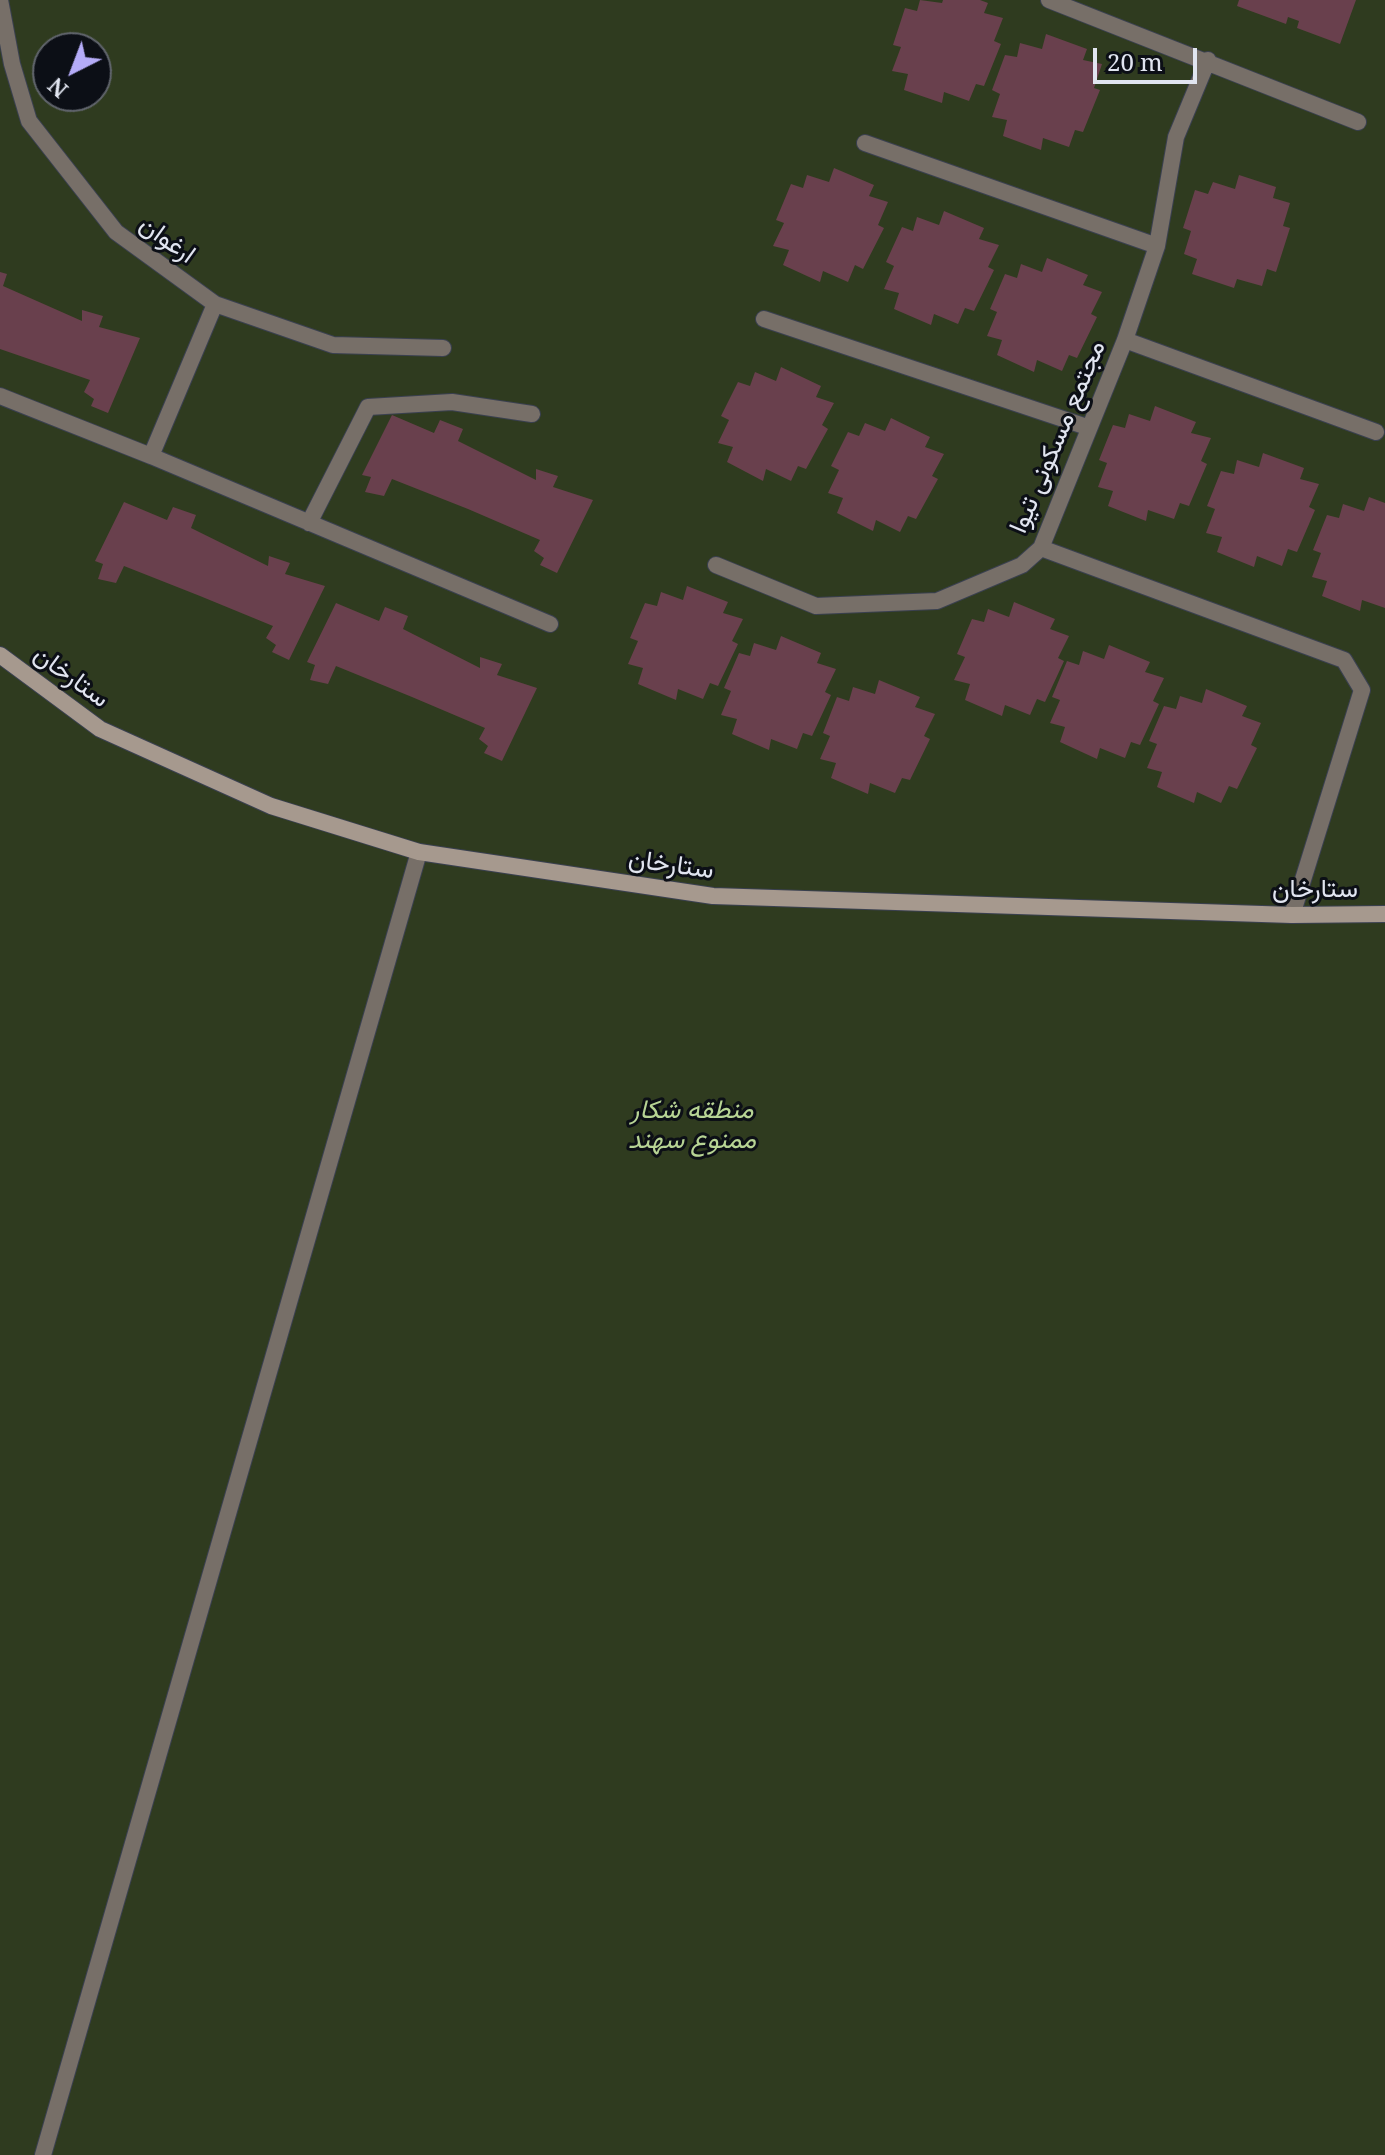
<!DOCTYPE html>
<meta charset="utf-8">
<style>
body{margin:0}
#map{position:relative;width:1385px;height:2155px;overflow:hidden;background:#1f2536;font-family:"Noto Serif",serif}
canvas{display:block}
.north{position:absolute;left:32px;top:32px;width:80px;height:80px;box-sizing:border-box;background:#0c0f16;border:2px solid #61656d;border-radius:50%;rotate:222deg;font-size:22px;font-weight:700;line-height:32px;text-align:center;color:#e1e5f0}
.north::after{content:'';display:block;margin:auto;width:28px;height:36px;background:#b5acf8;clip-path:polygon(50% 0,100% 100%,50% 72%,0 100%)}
.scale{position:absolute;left:1093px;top:48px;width:104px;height:36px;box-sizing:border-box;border:4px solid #e1e5f0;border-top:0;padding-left:10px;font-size:24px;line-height:28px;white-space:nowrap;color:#e1e5f0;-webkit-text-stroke:6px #0c0f16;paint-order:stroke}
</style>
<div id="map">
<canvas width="1385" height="2155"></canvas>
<div class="north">N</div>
<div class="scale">20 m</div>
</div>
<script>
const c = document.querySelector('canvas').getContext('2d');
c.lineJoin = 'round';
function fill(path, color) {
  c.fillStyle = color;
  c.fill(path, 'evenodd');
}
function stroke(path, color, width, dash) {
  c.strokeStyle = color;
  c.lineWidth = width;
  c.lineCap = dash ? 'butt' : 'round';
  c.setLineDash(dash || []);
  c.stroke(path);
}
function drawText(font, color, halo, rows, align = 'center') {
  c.font = font + ' "Noto Serif",Vazirmatn,serif';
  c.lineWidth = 6;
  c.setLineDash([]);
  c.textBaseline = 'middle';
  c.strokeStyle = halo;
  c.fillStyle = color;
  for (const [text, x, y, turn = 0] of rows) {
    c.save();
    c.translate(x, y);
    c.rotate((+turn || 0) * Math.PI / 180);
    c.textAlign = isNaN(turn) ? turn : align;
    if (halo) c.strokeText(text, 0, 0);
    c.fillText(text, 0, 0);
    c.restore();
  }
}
const green = new Path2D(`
 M0 0H1385V2155H0ZM48 48H96V96H48Z`);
const building = new Path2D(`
 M920 0 942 3 943 0H980L988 3 984 13 1003 18 994 41 1001 44 984 86 976 84 969 101 944 92 942 103 904 90 908 74 892 71 901 47 893 45 905 8 917 11Z
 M1239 0H1356L1340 44 1297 28 1299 21 1288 17 1286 24 1237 6Z
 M1046 34 1087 49 1083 60 1102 64 1094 88 1100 90 1083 132 1075 130 1069 147 1043 138 1041 150 1003 136 1007 120 992 117 1000 94 992 90 1005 55 1017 57 1020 43 1042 49Z
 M834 168 874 185 869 196 888 202 878 225 884 228 863 269 855 265 848 282 823 271 820 282 783 265 789 250 773 246 784 223 776 220 791 184 803 188 807 175 829 182Z
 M1239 175 1276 187 1273 198 1290 203 1283 226 1290 228 1276 272 1267 269 1262 286 1237 279 1234 288 1192 274 1197 259 1184 254 1191 231 1183 228 1195 190 1208 194 1213 182 1235 189Z
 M944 211 984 228 979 239 999 245 988 267 994 270 974 311 965 308 958 324 934 314 931 325 894 309 899 293 884 289 894 266 886 262 902 227 913 231 917 217 939 225Z
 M1047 258 1088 275 1083 285 1102 292 1091 314 1097 317 1077 358 1069 355 1062 371 1037 360 1034 372 997 355 1002 340 987 336 997 312 990 309 1005 274 1017 278 1021 264 1042 272Z
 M0 272 7 274 3 286 82 321V310L103 316 99 327 140 338 108 413 91 406 94 399 84 392 90 380 0 349Z
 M781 367 821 386 816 397 834 403 822 425 828 429 806 469 798 466 791 481 766 469 763 481 727 462 733 447 718 443 729 420 721 416 738 382 750 386 755 372 776 381Z
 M1155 406 1196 422 1191 433 1211 438 1201 461 1207 464 1189 506 1180 503 1174 519 1148 510 1146 521 1108 506 1113 491 1098 487 1107 463 1099 460 1113 425 1125 428 1129 414 1150 421Z
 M392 415 434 433 440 420 463 429 458 441 536 480V469L558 476 553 487 593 500 557 573 540 565 544 558 534 551 540 540 468 509 392 479 384 496 365 492 371 477 362 475Z
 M891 418 930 437 925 447 944 454 932 476 938 479 916 519 908 516 900 532 876 520 873 531 837 513 843 498 828 493 839 470 831 466 848 432 859 436 865 423 885 431Z
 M1263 453 1304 468 1300 479 1319 484 1309 507 1315 510 1297 552 1288 549 1282 566 1257 556 1254 567 1217 552 1222 537 1206 533 1215 509 1207 506 1221 471 1234 474 1237 460 1259 467Z
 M1369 497 1385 503V608L1362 600 1360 611 1322 596 1327 581 1312 577 1321 553 1313 550 1327 515 1339 518 1343 504 1364 511Z
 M124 502 167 520 173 507 196 515 191 528 268 566 269 556 290 563 285 574 325 586 289 660 272 652 276 645 266 638 273 626 200 596 124 566 116 583 98 579 103 564 95 561Z
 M687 586 728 602 723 613 743 619 732 641 738 644 718 686 710 683 703 699 678 689 676 700 638 684 643 668 628 664 638 641 630 638 645 603 657 606 661 592 683 600Z
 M1014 602 1055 619 1050 629 1069 636 1058 658 1064 661 1045 702 1037 699 1030 715 1005 705 1002 716 965 700 970 684 954 680 965 657 957 654 972 619 984 622 988 609 1009 617Z
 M336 603 379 621 385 607 408 616 403 629 480 668V657L502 664 497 675 537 688 502 761 484 753 488 746 479 739 485 728 412 697 336 666 328 684 310 680 315 665 307 662Z
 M781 636 821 653 817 663 836 669 825 692 831 695 812 736 803 733 797 749 771 739 769 750 732 734 737 719 721 715 731 691 724 688 739 653 750 656 754 643 776 650Z
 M1109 645 1150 662 1145 672 1164 678 1153 701 1159 704 1140 745 1131 742 1125 758 1100 748 1097 759 1060 742 1065 727 1050 723 1060 700 1052 697 1067 661 1079 665 1083 651 1104 659Z
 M879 680 920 697 915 707 935 714 924 736 930 739 910 780 902 778 895 793 870 783 868 794 831 778 836 763 820 759 830 736 823 733 837 697 849 701 853 687 875 694Z
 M1206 689 1247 706 1242 716 1261 723 1251 745 1257 748 1237 789 1229 786 1221 803 1197 792 1194 803 1157 787 1162 772 1147 768 1157 744 1149 741 1164 706 1176 709 1180 696 1202 703Z`);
const street = new Path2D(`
 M0 0 12 64 29 121 116 232 215 304 333 345 443 348
 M1049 0 1358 122
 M865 143 1157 246
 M764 319 1087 427
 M1125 340 1376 432
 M0 396 151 456 215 304
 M151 456 550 624
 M309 523 368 407 452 402 532 414
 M1041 548 1344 660 1362 690 1292 915
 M716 565 816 606 937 601 1022 565 1041 548 1125 340 1157 246 1176 137 1208 60
 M43 2155 419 852`);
const secondary = new Path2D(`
 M0 655 100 729 271 806 419 852 713 896 1292 915 1385 914`);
const streetNames = [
 ["ارغوان",167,240,36],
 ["مجتمع مسکونی تیوا",1058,437,-67],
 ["ستارخان",71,677,36],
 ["ستارخان",671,865,8],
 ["ستارخان",1315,890]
];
const parkNames = [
 ["منطقه شکار",692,1111],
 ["ممنوع سهند",692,1141]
];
fill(green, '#2f3b1f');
fill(building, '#69404d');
stroke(street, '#3a4050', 18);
stroke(secondary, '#3a4050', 18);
stroke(street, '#776f68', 16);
stroke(secondary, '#a6998e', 16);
drawText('26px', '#e1e5f0', '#0c0f16', streetNames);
drawText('italic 26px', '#b7d494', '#0c0f16', parkNames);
</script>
